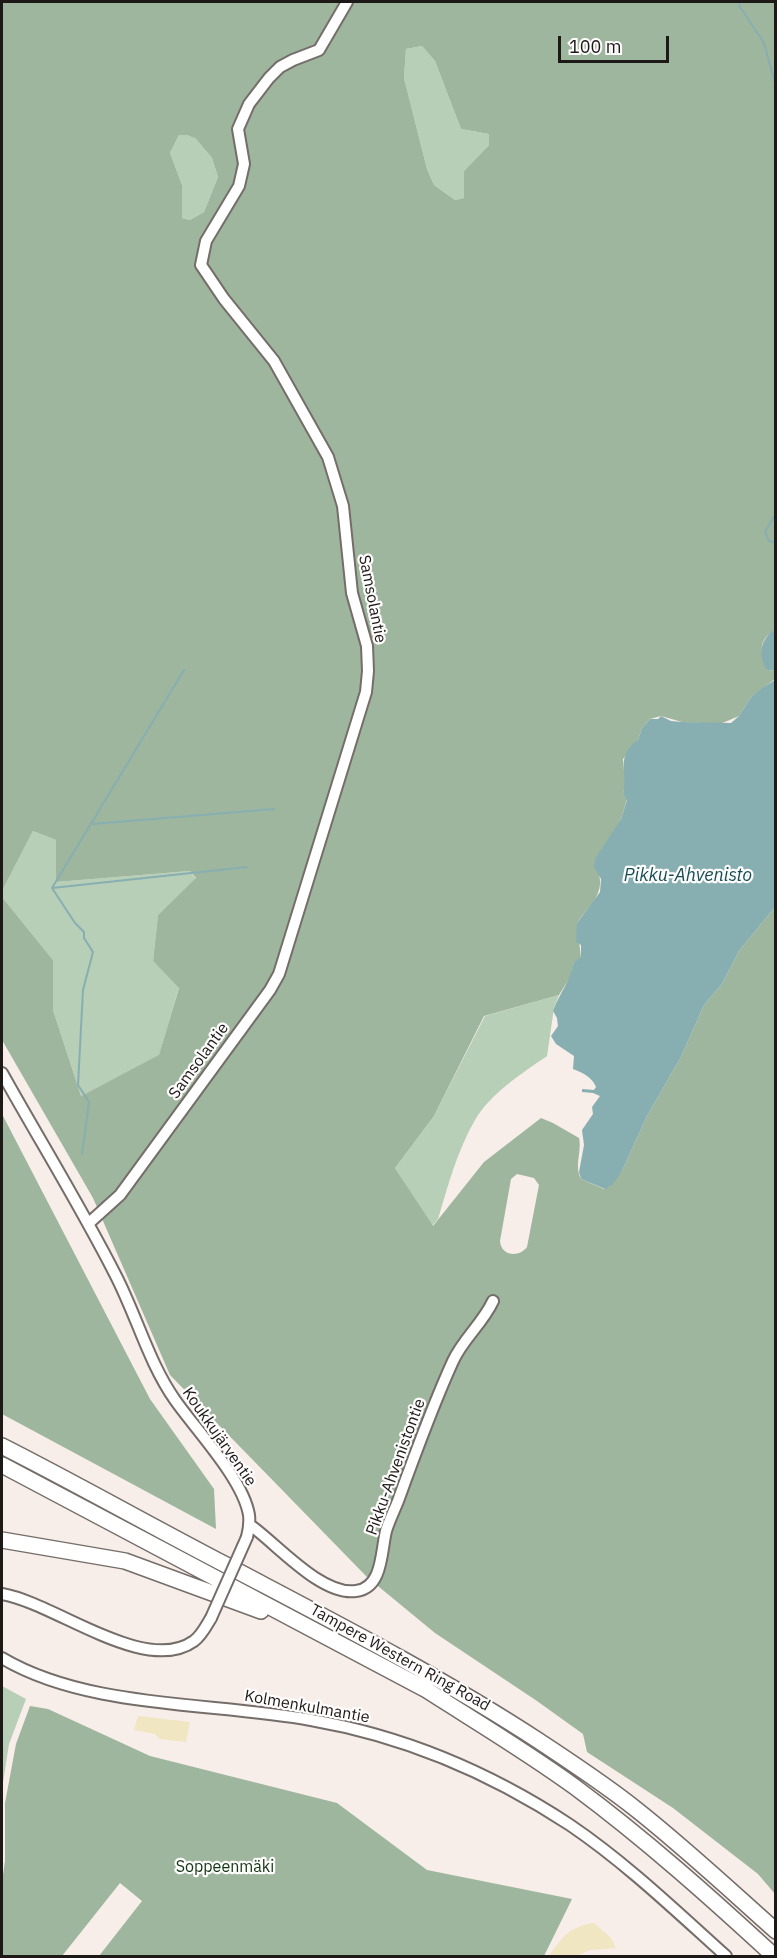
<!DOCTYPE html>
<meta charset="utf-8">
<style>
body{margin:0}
#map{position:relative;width:777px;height:1958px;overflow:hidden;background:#f7ede9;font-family:"IBM Plex Sans",sans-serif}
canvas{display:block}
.frame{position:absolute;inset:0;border:3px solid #1c1917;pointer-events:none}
.scale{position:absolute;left:558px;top:36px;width:111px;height:27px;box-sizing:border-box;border:3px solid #1c1917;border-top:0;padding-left:8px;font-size:18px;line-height:21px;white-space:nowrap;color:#1c1917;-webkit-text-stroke:4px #fefcfc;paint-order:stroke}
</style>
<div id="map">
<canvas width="777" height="1958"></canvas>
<div class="frame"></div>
<div class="scale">100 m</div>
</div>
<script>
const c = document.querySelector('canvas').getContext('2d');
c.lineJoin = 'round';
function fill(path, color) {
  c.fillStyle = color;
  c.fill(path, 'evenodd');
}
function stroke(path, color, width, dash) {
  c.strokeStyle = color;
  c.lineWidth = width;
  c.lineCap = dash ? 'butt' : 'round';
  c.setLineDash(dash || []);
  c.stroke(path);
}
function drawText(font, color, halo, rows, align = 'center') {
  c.font = font + ' "IBM Plex Sans",sans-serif';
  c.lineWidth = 4.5;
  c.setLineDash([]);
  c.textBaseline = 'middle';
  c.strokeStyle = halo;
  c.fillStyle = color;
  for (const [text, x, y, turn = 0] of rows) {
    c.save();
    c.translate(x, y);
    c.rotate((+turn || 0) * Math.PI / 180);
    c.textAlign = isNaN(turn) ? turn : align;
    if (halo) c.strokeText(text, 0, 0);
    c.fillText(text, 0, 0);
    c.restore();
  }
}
const green = new Path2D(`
 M422 46 435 61 461 129 489 134V145L464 171V198L455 200 434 185 427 169 404 78 406 49Z
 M179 135H187L194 137 212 158 218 177 204 212 190 220 182 218V185L170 153Z
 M33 831 56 840V882L190 871 196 879 158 915 153 961 179 987 159 1056 81 1096 53 1010V960L2 897V891Z
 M559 995 554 1008 547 1056C521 1074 491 1093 475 1120 457 1151 448 1186 438 1219L432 1226 395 1168 434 1116 485 1016Z
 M2 1686 26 1699 9 1744 2 1789Z`);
const forest = new Path2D(`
 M2 2H775L776 629C756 641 761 653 768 671L775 670V679L751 697 739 716 720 724 682 722 661 716 650 719 642 728 638 740 623 759 625 784 623 794 627 799 621 819 610 839 598 871C606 894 589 905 577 923L581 958 574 962 572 974 559 995 484 1016 434 1116 395 1168 433 1226 484 1162 541 1118 553 1123 579 1138C582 1152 574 1165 581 1179L604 1189 622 1171 647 1116 681 1057 704 1005 722 984 739 951 775 907V1894L758 1874 673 1808 587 1752 583 1734 537 1701 435 1633 367 1577 170 1375 93 1198 2 1040V897L53 960V1010L81 1096 159 1055 179 988 153 961 158 915 196 878 190 871 56 882V840L33 831 2 891ZM422 46 435 61 461 129 489 134V145L464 171V198L455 200 434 185 427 169 404 78 406 49ZM179 135H187L195 138 212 158 218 177 204 212 190 220 182 218V185L170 153ZM517 1174 534 1178 539 1185 527 1247C519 1258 501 1256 500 1241L511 1179Z
 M2 1114 150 1399 214 1489 216 1529 2 1414Z
 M30 1706 48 1709 150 1756 337 1803 427 1870 572 1899 544 1956H99L142 1901 120 1883 62 1956H2V1882L5 1861V1803L16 1744Z`);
const sand = new Path2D(`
 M138 1716 190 1722 186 1742 160 1739 155 1734 134 1730Z
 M594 1923 611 1938 616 1948 590 1950 576 1956H549C563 1936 569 1927 594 1923Z`);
const water = new Path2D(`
 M775 629V670L768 671C757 656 760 639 775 629Z
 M775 680V907L739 951 722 984 704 1005 681 1057 647 1116 622 1171 613 1184 605 1189 581 1179 579 1172 584 1145 582 1130 593 1114 592 1107 600 1096 593 1093 582 1092V1089L594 1090 596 1087C592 1077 583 1073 573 1069L574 1056 556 1044 551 1036 558 1026 557 1018 553 1011C559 994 571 980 574 962L581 957V945L576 942 577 923 600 892 601 879 594 867 595 859 621 819 627 800 623 794C628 772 615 755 638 740L642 728 650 719H658L661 716 671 721 682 722 731 723 739 716 751 697 762 688Z`);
const stream = new Path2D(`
 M739 2 740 7 764 43 776 87
 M776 513 765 532 769 541 776 543
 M93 824 274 809
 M52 888 75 923 84 932V938L93 952 83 990 78 1085 89 1102 82 1154
 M52 888 184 670
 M52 888 247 867`);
const minor = new Path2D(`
 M2 1073C40 1141 81 1207 116 1276 137 1317 149 1363 175 1400 196 1430 243 1479 249 1515 250 1523 249 1529 247 1537
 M89 1223 120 1195 270 990 279 974 366 692 368 671 367 646 352 593 343 506 328 457 274 361 224 299 201 265 206 241 239 186 244 164 238 129 249 104 269 78 280 67 293 60 319 50 347 2
 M250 1525C276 1543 321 1596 356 1591 383 1588 381 1551 386 1531 389 1521 394 1511 398 1501 415 1454 432 1407 453 1361 463 1339 483 1323 493 1301
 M2 1594C55 1603 145 1676 194 1641 202 1635 206 1626 211 1618
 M2 1658C88 1709 213 1702 311 1720 404 1736 491 1773 570 1825 626 1863 676 1911 726 1956`);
const highway = new Path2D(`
 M2 1446C77 1484 151 1526 226 1565 332 1621 438 1675 539 1741 572 1763 606 1785 637 1810 685 1848 730 1890 776 1931
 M2 1465 425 1689C475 1721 527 1752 575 1787 645 1839 710 1897 774 1956
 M2 1540 125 1561 261 1611`);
const minorBridge = new Path2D(`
 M211 1618 247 1537`);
const streetNames = [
 ["Samsolantie",372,599,79],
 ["Samsolantie",199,1061,-54],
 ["Koukkujärventie",219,1437,55],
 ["Pikku-Ahvenistontie",396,1467,-70],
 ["Tampere Western Ring Road",400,1658,29],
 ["Kolmenkulmantie",307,1707,10]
];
const parkNames = [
 ["Soppeenmäki",225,1867]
];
const waterNames = [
 ["Pikku-Ahvenisto",688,876]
];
fill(green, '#b7ceb7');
fill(forest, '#9eb69d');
fill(sand, '#f0e6c1');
fill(water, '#87afb1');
stroke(stream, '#87afb1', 2);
stroke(minor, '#756d69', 14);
stroke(highway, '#756d69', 18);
stroke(minor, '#fff', 10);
stroke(highway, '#fff', 15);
stroke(minorBridge, '#756d69', 14, []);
stroke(minorBridge, '#fff', 10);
drawText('16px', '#1c1917', '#fefcfc', streetNames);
drawText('16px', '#103512', '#fefcfc', parkNames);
drawText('italic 18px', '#134e52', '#fefcfc', waterNames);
</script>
